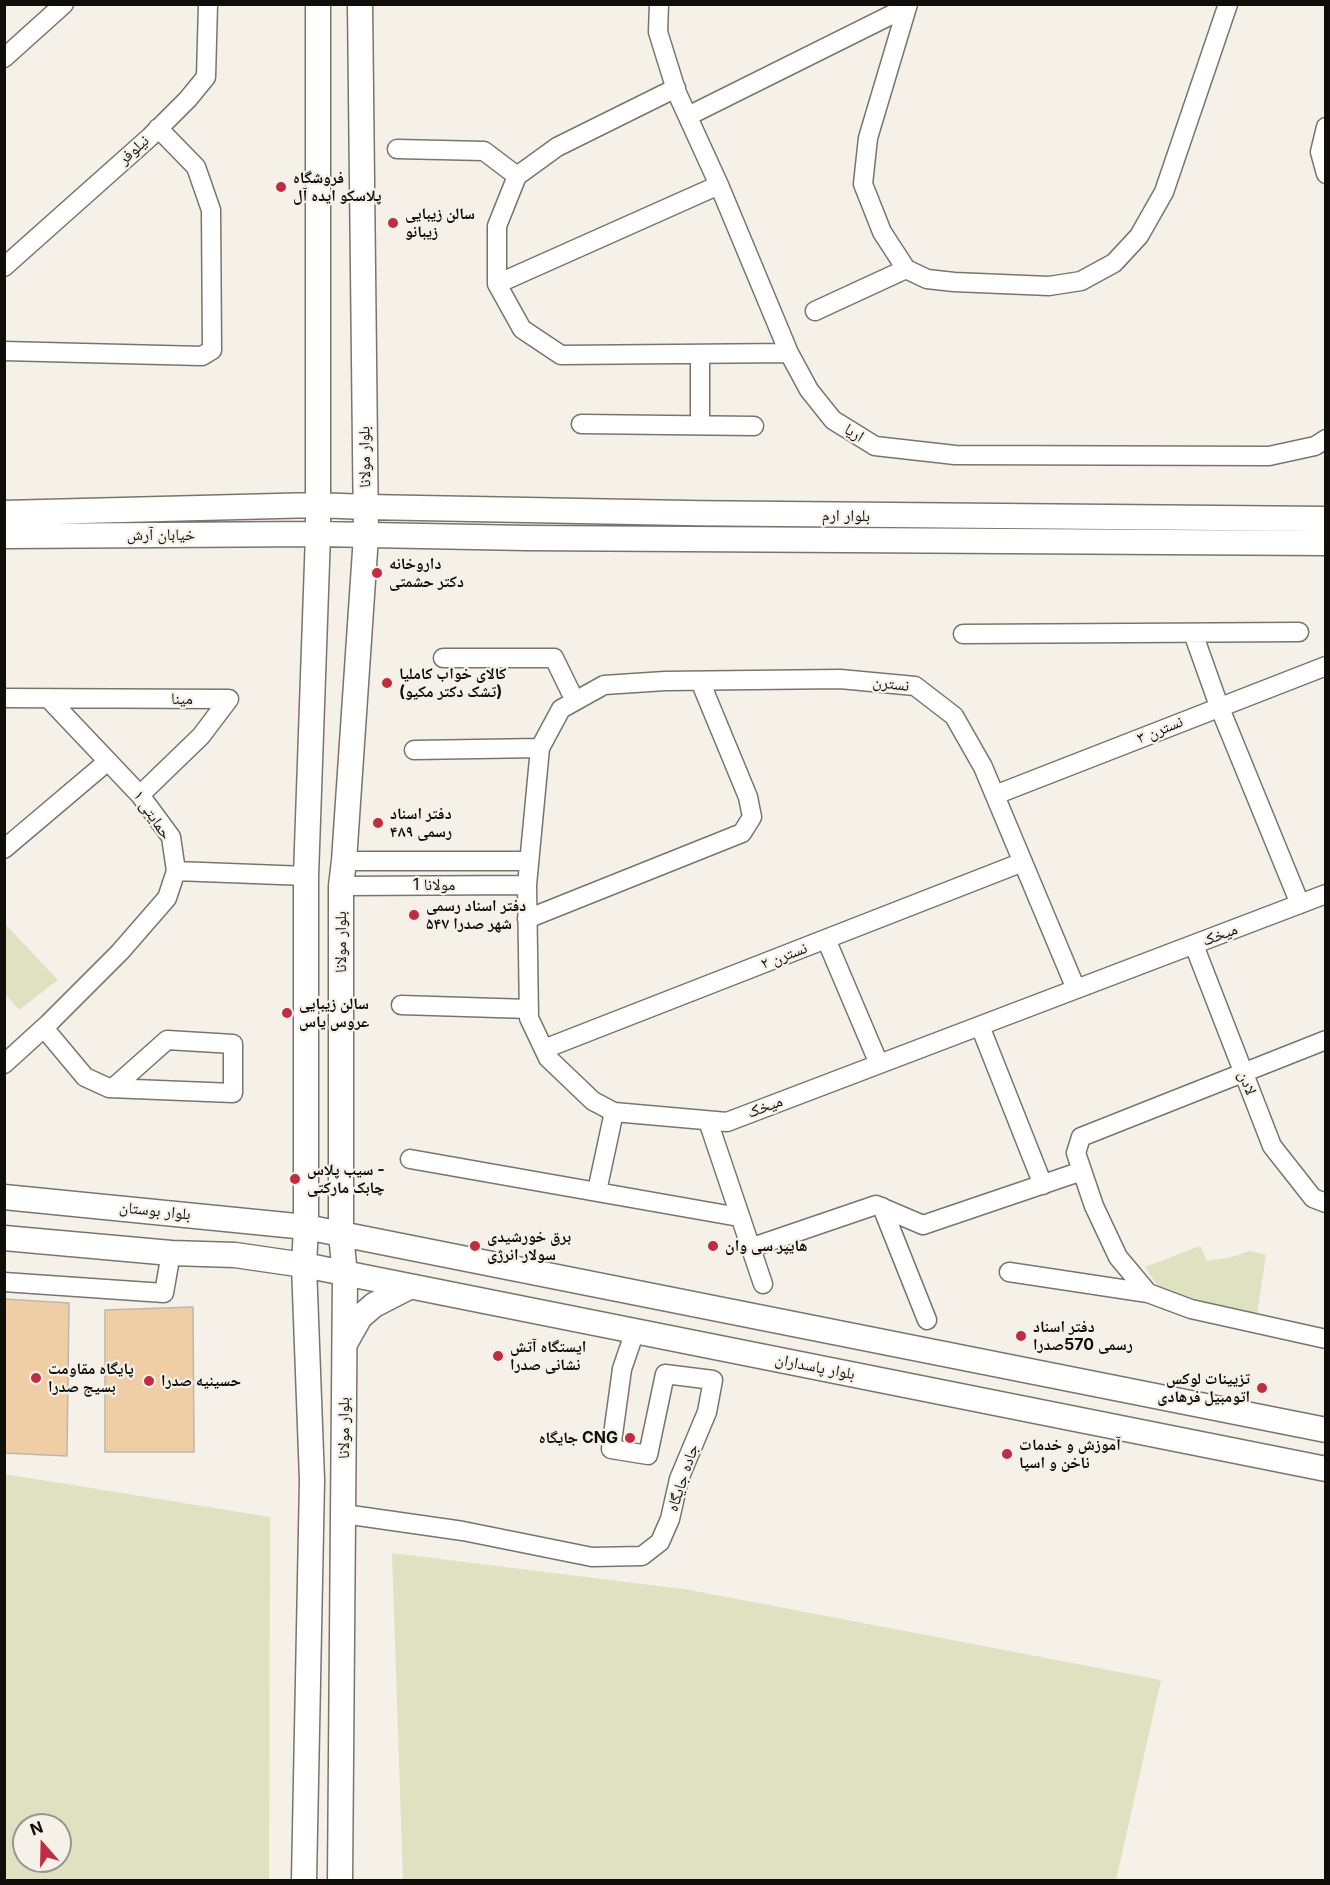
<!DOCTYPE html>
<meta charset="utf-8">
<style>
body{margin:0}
#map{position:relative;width:1330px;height:1885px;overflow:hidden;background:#f5f0e8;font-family:Inter,sans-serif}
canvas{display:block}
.frame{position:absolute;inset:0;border:6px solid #0f0e0b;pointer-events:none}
.north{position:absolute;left:12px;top:1813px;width:60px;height:60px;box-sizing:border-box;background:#f5f0e8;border:2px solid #999690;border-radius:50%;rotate:340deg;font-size:16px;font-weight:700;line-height:24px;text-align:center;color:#0f0e0b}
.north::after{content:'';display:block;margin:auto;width:21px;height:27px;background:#be2d41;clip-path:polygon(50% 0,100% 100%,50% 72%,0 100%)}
</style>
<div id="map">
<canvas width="1330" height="1885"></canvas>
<div class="frame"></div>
<div class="north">N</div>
</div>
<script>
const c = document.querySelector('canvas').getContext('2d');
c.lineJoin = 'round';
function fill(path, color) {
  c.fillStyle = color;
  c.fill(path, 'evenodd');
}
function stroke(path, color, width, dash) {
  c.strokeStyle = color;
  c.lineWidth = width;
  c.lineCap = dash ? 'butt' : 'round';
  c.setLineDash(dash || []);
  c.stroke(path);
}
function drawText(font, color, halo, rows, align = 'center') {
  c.font = font + ' Inter,"Noto Naskh Arabic",sans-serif';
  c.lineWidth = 4.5;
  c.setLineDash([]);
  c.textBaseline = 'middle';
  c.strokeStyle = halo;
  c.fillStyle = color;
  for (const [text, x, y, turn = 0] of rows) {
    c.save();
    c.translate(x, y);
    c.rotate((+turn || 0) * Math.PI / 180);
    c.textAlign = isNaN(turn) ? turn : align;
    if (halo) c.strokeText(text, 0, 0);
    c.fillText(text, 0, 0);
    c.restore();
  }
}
const green = new Path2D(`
 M5 924 58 980 19 1010 5 994Z
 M1200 1246 1207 1261 1232 1257 1250 1251 1266 1255 1257 1314 1222 1307 1159 1288 1145 1267Z
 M4 1474 270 1517 269 1880H5ZM24 1825H60V1861H24Z
 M392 1553 690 1590 1161 1680 1116 1880H403Z`);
const building = new Path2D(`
 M4 1299 69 1303 67 1456 4 1453Z
 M193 1307 194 1452H105V1310Z`);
const street = new Path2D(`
 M659 4 658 32 677 93 719 185 789 353 809 390 833 420 875 446 955 455 1269 456 1315 446 1326 439
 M908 4 868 138 863 184 882 232 906 269 927 279 954 282 1049 286 1081 281 1114 263 1139 236 1164 192 1228 4
 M4 58 64 4
 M676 88 557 147 517 176 497 226V284L522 329 561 355 789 353
 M688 116 907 7
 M1326 127 1320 152 1326 174
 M397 149 484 151 517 176
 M4 267 150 137 188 99 206 77 208 4
 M497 284 719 185
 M815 311 906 269
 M4 351 202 356 212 350 211 210 196 167 158 128
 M700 355V425
 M581 424 754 426
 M1193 633 1219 706 1300 904
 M963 634 1299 632
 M443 658H554L575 701
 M4 698 229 699 201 736 140 795
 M414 750 540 748
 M995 795 1326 666
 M4 849 108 761
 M344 861H528
 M176 871 306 876
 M341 886 527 885
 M527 919 742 833 752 817 748 797 700 681
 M826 939 879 1064
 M1194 945 1272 1146 1313 1198 1326 1203
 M1076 989 983 767 954 716 915 686 840 679 665 681 604 685 561 709 540 748 527 885 529 1018 548 1058 593 1101 614 1112 727 1122 1326 894
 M401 1005 529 1009
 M980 1026 1043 1185
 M44 1028 85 1077 109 1088 233 1093V1044L167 1040 113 1088
 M1326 1040 1081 1137 1076 1153 1094 1206 1118 1257 1148 1293 1191 1309 1326 1339
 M544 1049 1023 862
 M4 1064 48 1024 120 952 167 898 176 871 171 837 140 795 48 698
 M708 1121 763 1284
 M410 1159 739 1217
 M597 1191 614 1112
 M882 1207 927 1320
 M750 1248 876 1205 923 1225 1082 1171
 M1009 1272 1148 1293
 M4 1282 164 1293 171 1253
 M344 1514 463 1531 592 1557 642 1556 660 1542 670 1519 679 1479 707 1412 713 1380 665 1374 648 1455 611 1449 622 1369 635 1331`);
const secondary = new Path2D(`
 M4 513 317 505 366 507C686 514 1005 518 1326 519
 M4 536 318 534 526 538 1326 543
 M4 1197 306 1227 1326 1430
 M4 1238 171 1253 235 1255 304 1265 1326 1469
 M346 1342 360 1317 374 1305 409 1287
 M304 1880 312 1480 304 1265 306 1227V876L318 534V4
 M340 1880 345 1275 341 1234V886L344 861 366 536 360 4`);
const markers = [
 [281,187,6,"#be2d41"],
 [393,223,6,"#be2d41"],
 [377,573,6,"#be2d41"],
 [387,683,6,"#be2d41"],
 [378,823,6,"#be2d41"],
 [414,915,6,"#be2d41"],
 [287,1013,6,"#be2d41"],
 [295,1179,6,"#be2d41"],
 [475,1246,6,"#be2d41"],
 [713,1246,6,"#be2d41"],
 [1021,1336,6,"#be2d41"],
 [498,1356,6,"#be2d41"],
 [36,1378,6,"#be2d41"],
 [149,1381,6,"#be2d41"],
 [1262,1388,6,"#be2d41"],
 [630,1438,6,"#be2d41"],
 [1007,1454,6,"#be2d41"]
];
const streetNames = [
 ["نیلوفر",134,150,-42],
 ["اریا",854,433,32],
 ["بلوار مولانا",365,457,-91],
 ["بلوار ارم",846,516,1],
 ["خیابان آرش",161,535],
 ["نسترن",891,684,7],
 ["مینا",182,699],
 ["نسترن ۳",1160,730,-22],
 ["حمایتی ۱",152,815,56],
 ["مولانا 1",434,885],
 ["میخک",1220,935,-21],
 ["بلوار مولانا",341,942,-90],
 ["نسترن ۲",784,956,-21],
 ["لادن",1247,1083,69],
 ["میخک",765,1107,-21],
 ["بلوار بوستان",155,1211,6],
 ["بلوار پاسداران",815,1367,11],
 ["بلوار مولانا",344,1428,-90],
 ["جاده جایگاه",683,1478,-72]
];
const poiNames = [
 ["فروشگاه",293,178],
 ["پلاسکو ایده آل",293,196],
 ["سالن‌ زیبایی",405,214],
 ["زیبانو",405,232],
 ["داروخانه",389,564],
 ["دکتر حشمتی",389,582],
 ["کالای خواب کاملیا",399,674],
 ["(تشک دکتر مکیو)",399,692],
 ["دفتر اسناد",390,814],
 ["رسمی ۴۸۹",390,832],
 ["دفتر اسناد رسمی",426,906],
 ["۵۴۷ شهر صدرا",426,924],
 ["سالن زیبایی",299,1004],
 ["عروس یاس",299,1022],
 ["سیب پلاس -",307,1170],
 ["چابک مارکتی",307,1188],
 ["برق خورشیدی",487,1237],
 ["سولار انرژی",487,1255],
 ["هایپر سی وان",725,1246],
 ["دفتر اسناد",1033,1327],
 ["رسمی 570صدرا",1033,1345],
 ["ایستگاه آتش",510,1347],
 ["نشانی صدرا",510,1365],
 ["پایگاه مقاومت",48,1369],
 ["بسیج صدرا",48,1387],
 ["تزیینات لوکس",1250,1379,"right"],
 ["اتومبیل فرهادی",1250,1397,"right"],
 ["حسینیه صدرا",161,1381],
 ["جایگاه CNG",618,1438,"right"],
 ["آموزش و خدمات",1019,1445],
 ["ناخن و اسپا",1019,1463]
];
fill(green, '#dee2c0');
fill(building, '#efcea6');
stroke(building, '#bcb6af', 1.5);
stroke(street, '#79756d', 21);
stroke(secondary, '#79756d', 27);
stroke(street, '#fff', 18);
stroke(secondary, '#fff', 24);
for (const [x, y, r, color] of markers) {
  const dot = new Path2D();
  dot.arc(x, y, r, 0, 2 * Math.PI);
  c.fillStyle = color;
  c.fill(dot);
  stroke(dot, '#f5f0e8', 2);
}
drawText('16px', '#0f0e0b', '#f5f0e8', streetNames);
drawText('bold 16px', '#0f0e0b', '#f5f0e8', poiNames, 'left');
</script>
